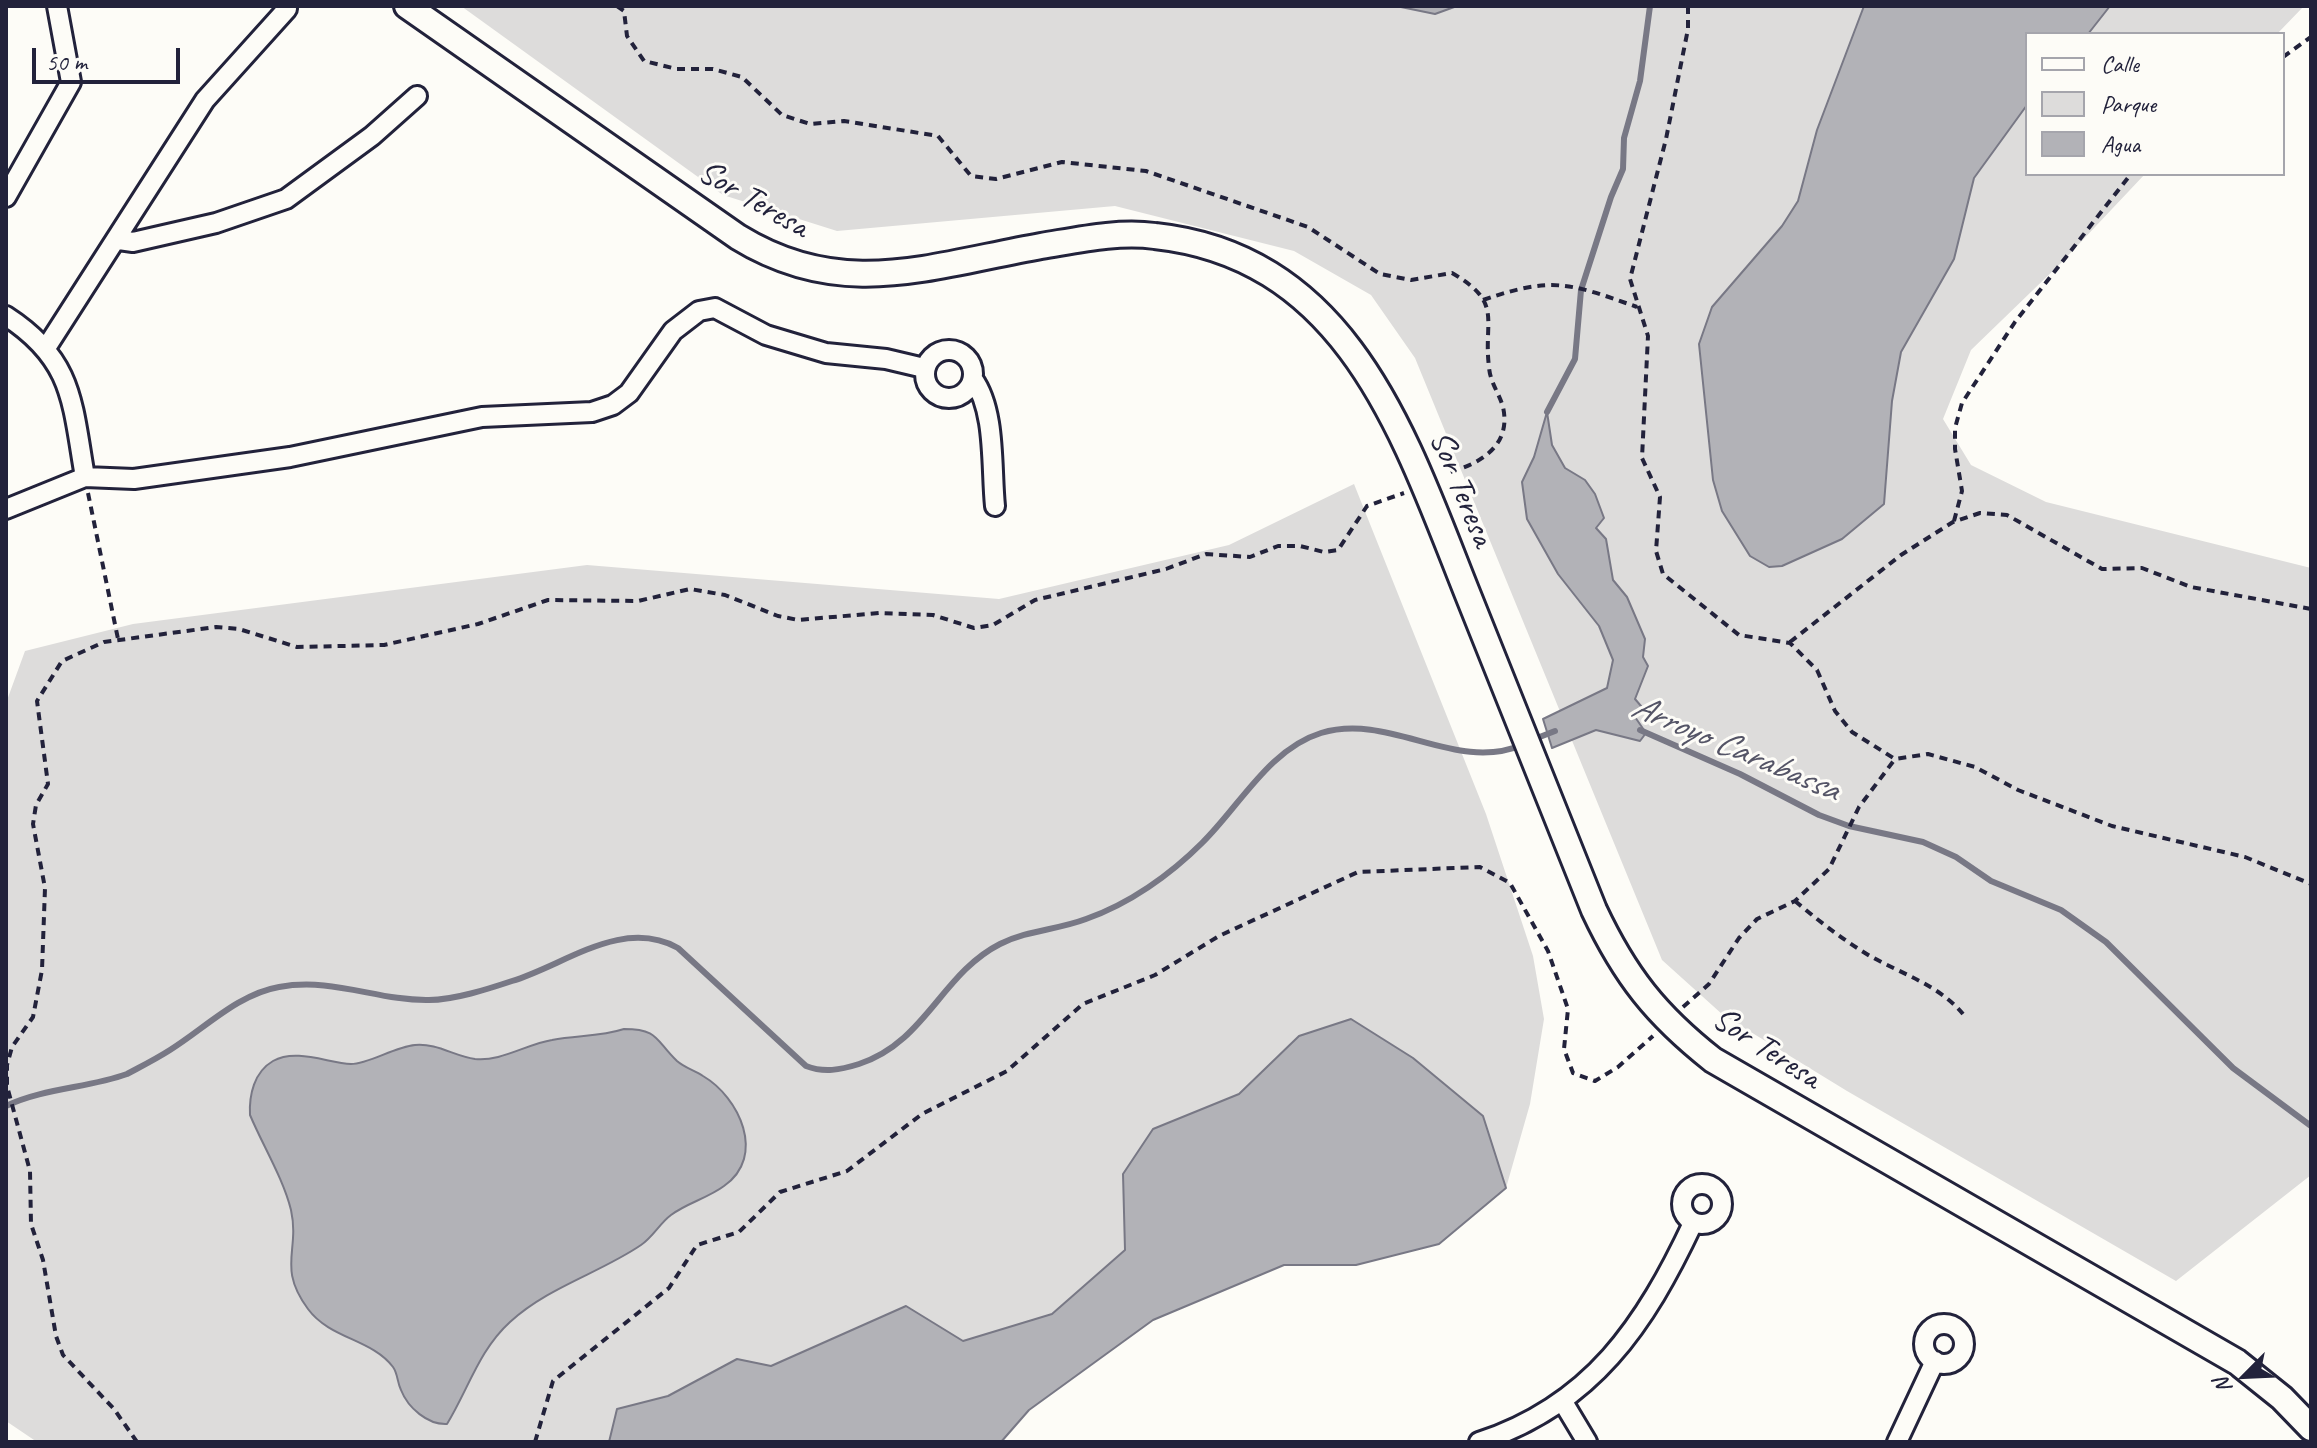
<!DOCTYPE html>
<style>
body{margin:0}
#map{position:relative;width:2317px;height:1448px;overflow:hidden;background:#fdfcf7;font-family:Caveat,sans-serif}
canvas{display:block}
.frame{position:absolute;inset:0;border:8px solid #22223b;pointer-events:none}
.legend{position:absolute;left:2025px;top:32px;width:260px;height:144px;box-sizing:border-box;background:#fdfcf7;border:2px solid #a5a5ac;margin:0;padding:10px 14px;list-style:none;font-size:24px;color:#22223b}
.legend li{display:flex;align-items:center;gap:16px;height:40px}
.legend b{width:40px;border:2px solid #a5a5ac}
.north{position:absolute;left:2205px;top:1336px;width:80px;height:80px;-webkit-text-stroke:6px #fdfcf7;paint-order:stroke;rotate:246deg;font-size:22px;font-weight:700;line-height:32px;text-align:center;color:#22223b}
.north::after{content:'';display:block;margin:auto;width:28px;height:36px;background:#22223b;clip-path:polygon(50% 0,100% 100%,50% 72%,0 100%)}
.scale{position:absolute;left:32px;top:48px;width:148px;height:36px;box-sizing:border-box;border:4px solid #22223b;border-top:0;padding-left:10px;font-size:24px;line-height:28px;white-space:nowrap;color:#22223b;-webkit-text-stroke:6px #fdfcf7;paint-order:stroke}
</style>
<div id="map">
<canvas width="2317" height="1448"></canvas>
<div class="frame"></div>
<ul class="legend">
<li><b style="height:10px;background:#fdfcf7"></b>Calle</li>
<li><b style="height:22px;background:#dddcdb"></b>Parque</li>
<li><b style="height:22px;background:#b2b2b7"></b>Agua</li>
</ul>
<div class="north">N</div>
<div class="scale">50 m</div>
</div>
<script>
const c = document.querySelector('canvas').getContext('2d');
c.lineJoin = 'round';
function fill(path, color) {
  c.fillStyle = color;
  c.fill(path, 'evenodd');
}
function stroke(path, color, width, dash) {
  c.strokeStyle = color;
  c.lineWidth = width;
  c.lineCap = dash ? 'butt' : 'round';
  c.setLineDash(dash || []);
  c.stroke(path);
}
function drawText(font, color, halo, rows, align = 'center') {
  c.font = font + ' Caveat,sans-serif';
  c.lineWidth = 6;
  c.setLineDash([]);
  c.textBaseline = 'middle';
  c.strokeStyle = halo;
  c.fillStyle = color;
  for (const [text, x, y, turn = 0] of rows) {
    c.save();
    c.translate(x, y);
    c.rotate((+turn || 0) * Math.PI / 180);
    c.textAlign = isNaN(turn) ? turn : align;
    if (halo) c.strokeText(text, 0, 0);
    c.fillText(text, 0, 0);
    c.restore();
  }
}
const green = new Path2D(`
 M461 6H2304L2277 34H2027V174H2145L2062 262 1971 350 1943 419 1971 465 2046 502 2311 568V1175L2176 1281 1847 1091 1723 1015 1662 960 1415 358 1371 295 1294 251 1115 206 837 231 723 195Z
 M1354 484 1486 814 1533 956 1544 1019 1530 1104 1506 1188 1439 1244 1356 1265H1284L1153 1320 1029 1410 1001 1442H37L6 1421V703L25 651 133 624 587 565 999 599 1229 545Z`);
const water = new Path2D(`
 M1396 6H1457L1435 14Z
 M1864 6H2110L2088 34H2027V105L1974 178 1954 259 1901 352 1892 401 1884 504 1842 539 1782 566 1769 567 1750 556 1722 511 1713 480 1699 344 1712 307 1782 226 1798 201 1817 130Z
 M1547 412 1552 445 1565 468 1585 480 1595 494 1604 518 1596 528 1606 539 1613 580 1627 597 1645 639 1643 657 1648 666 1635 699 1641 706 1635 717 1646 733 1640 741 1596 730 1552 748 1543 719 1607 688 1613 660 1599 626 1558 574 1527 519 1522 482 1534 457Z
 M1351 1019 1413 1058 1483 1116 1506 1188 1439 1244 1356 1265H1284L1153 1320 1029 1410 1001 1442H609L617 1409 668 1396 737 1359 771 1366 906 1306 963 1341 1052 1314 1125 1250 1123 1174 1153 1129 1239 1094 1299 1036Z
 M624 1029C659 1029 655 1040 677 1061 685 1068 694 1070 703 1076 739 1097 767 1156 724 1186 708 1198 687 1203 671 1215 660 1223 653 1237 641 1245 600 1273 548 1287 510 1322 479 1350 468 1390 447 1424 428 1425 408 1408 401 1390 397 1382 398 1374 393 1367 372 1339 330 1339 308 1309 277 1267 300 1251 291 1210 283 1178 263 1146 250 1115 249 1095 254 1072 273 1061 296 1048 328 1063 351 1064 369 1064 394 1047 415 1045 437 1043 454 1056 475 1059 500 1062 527 1044 552 1040 577 1035 599 1037 624 1029Z`);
const stream = new Path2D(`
 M1547 412 1575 359 1581 290 1611 197 1623 169 1624 138 1640 81 1650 6
 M1640 730 1740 774 1819 815 1849 826 1923 842 1956 857 1991 881 2061 910 2106 942 2233 1068 2311 1126
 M1532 740 1555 731
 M6 1106C44 1088 88 1088 127 1074 142 1066 156 1059 170 1050 204 1029 238 994 279 987 333 977 378 1001 429 1000 454 1000 488 989 512 981 565 965 622 917 678 948L806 1066C824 1073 840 1070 859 1064 926 1042 941 974 1000 944 1028 930 1057 930 1086 919 1129 904 1170 875 1202 843 1239 807 1269 749 1321 733 1390 712 1455 773 1522 745`);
const path = new Path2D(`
 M617 6 624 11 627 36 644 61 677 69H713L742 77 782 115 810 124 844 121 938 136 971 176 996 179 1062 162 1146 171 1308 227 1380 274 1411 280 1452 273C1504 303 1483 319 1489 367 1490 382 1499 393 1503 407 1512 447 1478 465 1446 473
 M1688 6V29L1666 139 1630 279 1648 336 1642 458 1660 497 1656 551 1663 574 1739 635 1790 643 1817 670 1835 711 1852 732 1895 759 1928 754 1975 767 2018 790 2112 826 2245 857 2311 884
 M2283 57 2311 37
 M1483 300C1552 276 1570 283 1637 307
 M88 493 118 639
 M1954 521 1962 491 1955 449V428L1962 403 2015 322 2131 174
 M1790 642 1901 555 1953 522 1980 513 2007 515 2102 569 2142 568 2191 587 2311 609
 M1795 901C1819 921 1843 940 1870 956 1902 974 1939 985 1963 1014
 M1683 1007 1709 984 1739 938 1757 919 1795 901 1829 869 1859 807 1895 759
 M137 1442 114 1409 63 1355 56 1336 43 1260 31 1224 30 1171 7 1086V1065L12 1047 33 1017 42 970 45 888 33 824 36 805 48 784 37 701 62 661 104 642 216 627 239 629 297 647 384 645 478 624 548 600 638 601 690 589 725 595 778 616 798 620 879 613 933 615 974 628 993 625 1035 600 1166 569 1206 554 1250 557 1278 546H1300L1324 552 1338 550 1367 506 1404 493
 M535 1442 553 1381 669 1288 697 1245 739 1232 780 1192 847 1171 922 1114 1007 1071 1083 1004 1155 975 1219 936 1358 872 1480 867 1510 883 1548 951 1568 1009 1564 1049 1573 1073 1595 1081 1618 1067 1653 1036`);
const minor = new Path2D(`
 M6 197 71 82 57 6
 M119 240 133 242 216 223 286 199 372 136 417 96
 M6 316C74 360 72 403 85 477
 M46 348 205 100 287 9
 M925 374a24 24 0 1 1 48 0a24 24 0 1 1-48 0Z
 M973 379C996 411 991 467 995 506
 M6 509 85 477 134 479 290 457 482 417 592 412 613 405 629 393 673 331 699 311 715 308 766 335 826 353 886 359 924 368
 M1682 1204a20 20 0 1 1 40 0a20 20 0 1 1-40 0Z
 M1924 1344a20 20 0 1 1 40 0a20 20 0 1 1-40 0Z
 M1563 1402 1587 1442
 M1479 1442C1592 1405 1645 1325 1693 1223
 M1897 1442 1935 1361`);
const tertiary = new Path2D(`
 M407 6 738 237C842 301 929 266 1041 246 1078 240 1117 231 1155 236 1350 257 1406 440 1468 595 1510 700 1552 805 1594 910 1625 976 1656 1015 1713 1060L2237 1362 2282 1398 2311 1428`);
const streetNames = [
 ["Sor Teresa",753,200,30],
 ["Sor Teresa",1461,489,68],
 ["Sor Teresa",1766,1049,33]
];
const waterNames = [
 ["Arroyo Carabassa",1735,749,23]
];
fill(green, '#dddcdb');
fill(water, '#b2b2b7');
stroke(water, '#787885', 2);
stroke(stream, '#787885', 6);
stroke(minor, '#22223b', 24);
stroke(tertiary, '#22223b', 30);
stroke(path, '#22223b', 4, [8, 6]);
stroke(minor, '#fdfcf7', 18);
stroke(tertiary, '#fdfcf7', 24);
drawText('34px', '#22223b', '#fdfcf7', streetNames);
drawText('italic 36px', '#545466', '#fdfcf7', waterNames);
</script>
